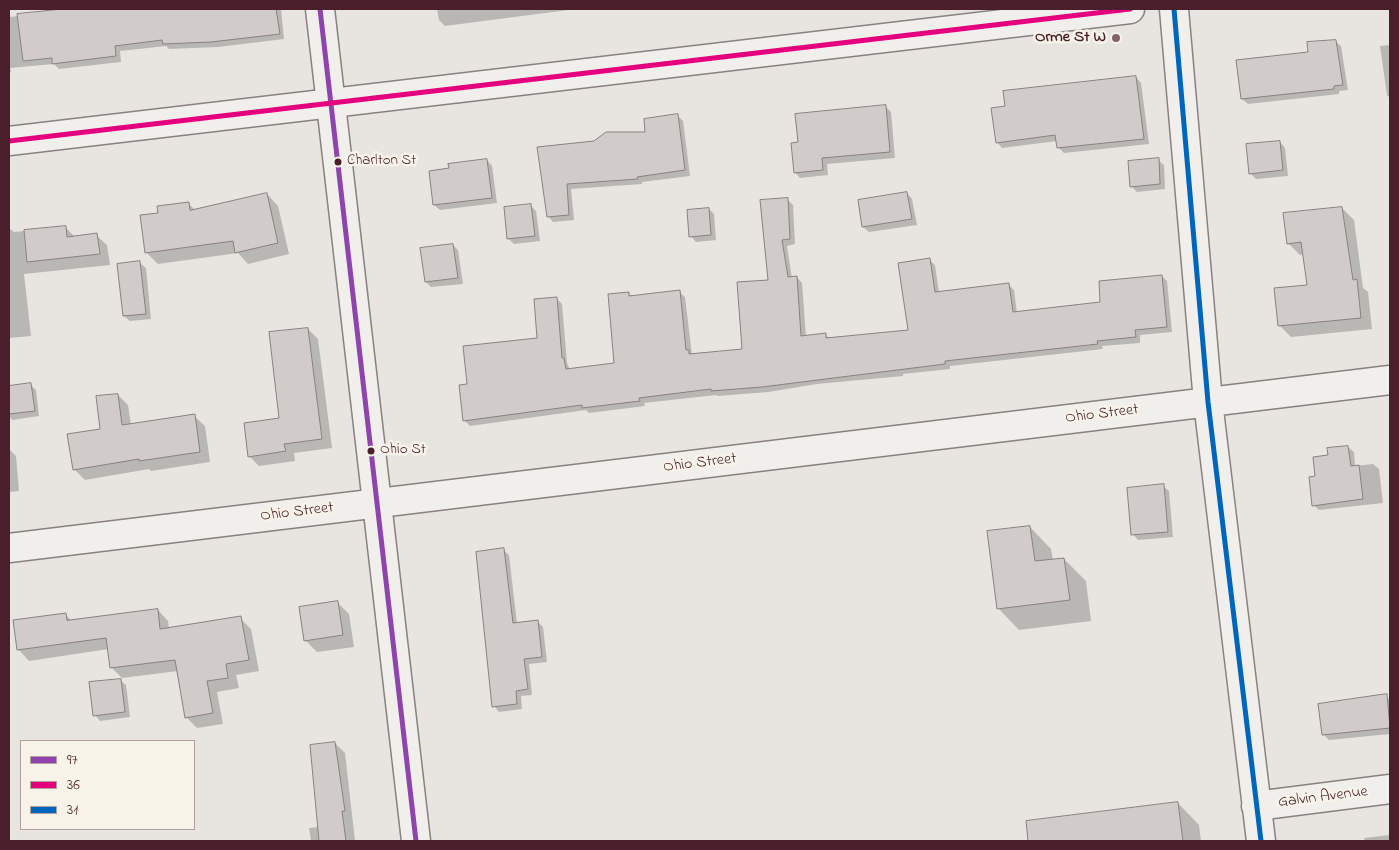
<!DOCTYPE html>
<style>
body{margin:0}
#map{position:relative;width:1399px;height:850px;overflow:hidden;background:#e8e5e0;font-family:"Indie Flower",sans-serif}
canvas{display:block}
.frame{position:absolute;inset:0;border:10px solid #4a1f2b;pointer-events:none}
.legend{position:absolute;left:20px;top:740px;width:175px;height:90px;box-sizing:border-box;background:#f7f3e8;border:1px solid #b29e9c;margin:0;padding:6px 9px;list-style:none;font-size:15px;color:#4a1f2b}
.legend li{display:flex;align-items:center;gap:10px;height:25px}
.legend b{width:25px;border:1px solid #b29e9c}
</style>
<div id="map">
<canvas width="1399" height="850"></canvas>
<div class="frame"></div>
<ul class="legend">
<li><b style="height:6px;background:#8e44ad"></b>97</li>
<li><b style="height:6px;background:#e5007d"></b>36</li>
<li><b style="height:6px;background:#0065bd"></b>31</li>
</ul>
</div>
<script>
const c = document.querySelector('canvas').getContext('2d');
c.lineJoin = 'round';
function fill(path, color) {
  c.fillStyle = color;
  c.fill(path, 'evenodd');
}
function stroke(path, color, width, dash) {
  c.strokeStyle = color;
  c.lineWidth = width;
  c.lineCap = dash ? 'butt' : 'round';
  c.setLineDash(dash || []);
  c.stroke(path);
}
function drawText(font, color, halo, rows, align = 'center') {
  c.font = font + ' "Indie Flower",sans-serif';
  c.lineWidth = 5;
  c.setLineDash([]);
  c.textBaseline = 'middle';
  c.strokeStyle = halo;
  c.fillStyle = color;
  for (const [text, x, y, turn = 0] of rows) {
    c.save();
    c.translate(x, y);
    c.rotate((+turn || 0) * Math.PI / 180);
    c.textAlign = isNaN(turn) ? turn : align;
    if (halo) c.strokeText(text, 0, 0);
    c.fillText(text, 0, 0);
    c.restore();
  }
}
const shadow = new Path2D(`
 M91 9H281L284 39 218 47 169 49 166 46 120 51 121 62 59 69 54 64 10 68 11 72 9 73V17Z
 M437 9H576L445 26 439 20Z
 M1335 41 1341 46 1348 90 1339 91V94L1248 104 1242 99 1309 53Z
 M1390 45V98L1387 95 1380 46Z
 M1136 77 1141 83 1149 144 1064 153 1058 147 1057 141 1002 148 997 142Z
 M886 107 891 112 895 158 827 164 828 175 800 178 795 172 799 143Z
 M678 116 683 121 690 176 642 182V184L571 189 574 220 553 222 548 216 539 148 594 142 647 133Z
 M1280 142 1285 148 1288 176 1256 179 1250 173Z
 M487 160 492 166 497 203 440 210 434 205Z
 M1158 160 1164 165 1165 189 1137 192 1131 186Z
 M907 193 912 199 917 225 869 232 863 227 859 201Z
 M267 194 278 206 289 254 248 264 238 253 158 264 147 253 188 203 195 210Z
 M787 199 793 205 795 244 787 246 792 278 797 277 802 283 806 337 825 334 830 339 909 331 929 260 935 265 939 293 1009 285 1014 290 1017 313 1101 303 1162 276 1167 281 1172 332 1140 335V343L1102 346 1103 349 950 366V369L903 374V376L817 384 768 392 718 396 716 395 644 403 645 406 589 413 586 410 470 426 464 420 468 385 539 340 556 298 562 304 567 363 570 370 615 364 628 293 632 297 679 292 685 297 692 355 743 350 769 281Z
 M531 206 536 211 540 241 514 244 508 238Z
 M1342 208 1354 220 1363 288 1368 292 1372 329 1291 337 1280 326 1309 286 1304 254 1300 255 1288 243Z
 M709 209 714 214 716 240 696 242 691 236Z
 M65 227 75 237 96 235 107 245 110 265 24 274 31 336 9 338V228L14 232Z
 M453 245 458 250 463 284 431 287 426 282Z
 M140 263 146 268 151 319 130 321 124 316 118 265Z
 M308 329 318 339 332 448 294 453 295 461 259 466 249 456 281 419Z
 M30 384 36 390 39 416 12 420 9 416V388Z
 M118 395 128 405 131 425 194 416 205 426 210 462 151 471 149 469 85 480 74 469 101 430Z
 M1348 447 1354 452 1355 466 1373 464 1379 469 1383 503 1319 510 1313 505 1316 477 1329 456Z
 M9 449 16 456 19 491 9 492Z
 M1163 486 1169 491 1173 537 1138 540 1133 534Z
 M1030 527 1051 549 1053 560 1064 559 1086 581 1091 621 1019 630 998 608Z
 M503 550 509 555 517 624 538 622 543 627 547 662 529 664 532 695 521 696 522 709 499 712 494 706Z
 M338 603 349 614 354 647 317 652 306 641Z
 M158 610 168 621 169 629 240 618 251 629 259 671 236 675 239 688 217 692 223 724 197 728 186 717 178 671 122 678 111 667 109 649 29 661 19 650 65 614 72 621Z
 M120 680 126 685 130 717 100 721 95 715Z
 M1386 696 1390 700V734L1329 740 1323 734Z
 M335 743 345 753 355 841H311L309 828 319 827Z
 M1178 803 1199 825 1201 841H1030L1027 822Z
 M1390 835V841H1365L1364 838Z`);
const building = new Path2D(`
 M63 9H276L280 34 211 42 163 44 162 40 115 46 116 56 52 64V58L23 61 17 14Z
 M1336 40 1343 85 1334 86V89L1241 99 1236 60 1308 52 1307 42Z
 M1136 76 1144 139 1057 148 1055 135 996 143 991 108 1005 106 1003 91Z
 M886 105 890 152 822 158 823 170 794 173 791 143 798 142 795 114Z
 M678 114 685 170 637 177 638 179 567 184 569 215 547 217 537 147 594 141 606 132H645L644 119Z
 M1280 141 1283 170 1249 174 1246 144Z
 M1159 158 1160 184 1130 187 1128 161Z
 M487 159 492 198 433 205 429 171 449 168 448 164Z
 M907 192 912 219 862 227 858 200Z
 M267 193 278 243 235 253 233 241 145 253 140 215 158 213 157 206 189 202 190 210Z
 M788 198 790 239 782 240 788 277 797 276 801 336 826 333V338L908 330 898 263 930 258 935 292 1009 283 1013 312 1100 302 1099 281 1162 275 1167 327 1135 330 1136 337 1097 341 1098 344 945 361V364L762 387 711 391V389L639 398 640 401 582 408V405L463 421 459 385 467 384 463 346 537 338 534 299 557 297 562 358H564L566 369 614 363 608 294 629 292V296L680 290 686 350H689V354L742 349 737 282 768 280 760 200Z
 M531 204 535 236 507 239 504 207Z
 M1342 207 1353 280 1357 279 1361 318 1278 326 1274 288 1307 285 1301 242 1287 244 1283 213Z
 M709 208 711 235 689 237 687 210Z
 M66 226 67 237 97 233 100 254 27 262 24 230Z
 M453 244 458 278 425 282 420 248Z
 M140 261 146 314 123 316 117 264Z
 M308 328 322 439 284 444 286 451 248 457 244 423 279 418 269 332Z
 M31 383 35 411 9 414V386Z
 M118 394 122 425 195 414 200 452 139 461V459L73 470 67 434 100 429 96 396Z
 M1348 446 1351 466 1359 465 1363 499 1312 506 1309 477 1315 476 1313 457 1328 455 1327 448Z
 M1164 484 1168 532 1131 535 1127 488Z
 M1030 526 1035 561 1064 558 1070 600 997 609 987 531Z
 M504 548 513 623 538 620 542 657 524 659 528 689 516 691 517 704 492 707 476 552Z
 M338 601 343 635 304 641 299 607Z
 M158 609 160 629 241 616 249 660 226 664 228 678 207 681 213 713 185 718 175 660 110 668 106 638 17 650 13 620 66 613 67 620Z
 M121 679 125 712 93 716 89 682Z
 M1387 694 1390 728 1322 735 1318 704Z
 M335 742 345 811H342L346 841H319L310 745Z
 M1178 802 1183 841H1028L1026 821Z`);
const minor = new Path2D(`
 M320 9 416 841
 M1174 9 1208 402 1261 841
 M9 141 1130 9
 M9 548 1390 380
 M1256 806 1390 789`);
const bus1 = new Path2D(`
 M320 9 416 841`);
const bus2 = new Path2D(`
 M9 141 1130 9`);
const bus3 = new Path2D(`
 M1174 9 1208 402 1261 841`);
const markers = [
 [1116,38,5,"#81646a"],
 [338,162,4.5,"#4a1f2b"],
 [371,451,4.5,"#4a1f2b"]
];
const busNames = [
 ["Charlton St",347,162],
 ["Ohio St",380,451]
];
const poiNames = [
 ["Orme St W",1106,38]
];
const streetNames = [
 ["Ohio Street",1102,415,-7],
 ["Ohio Street",700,464,-7],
 ["Ohio Street",297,513,-7],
 ["Galvin Avenue",1323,798,-7]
];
fill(shadow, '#0003');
fill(building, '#d1ccc9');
stroke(building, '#898080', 1);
stroke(minor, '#898080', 31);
stroke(minor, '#f0efeb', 28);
stroke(bus1, '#8e44ad', 5);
stroke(bus2, '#e5007d', 5);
stroke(bus3, '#0065bd', 5);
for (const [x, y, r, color] of markers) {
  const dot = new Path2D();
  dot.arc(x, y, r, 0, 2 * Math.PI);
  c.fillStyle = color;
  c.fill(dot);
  stroke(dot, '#f7f3e8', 2);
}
drawText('15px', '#4a1f2b', '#f7f3e8', busNames, 'left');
drawText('bold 16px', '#4a1f2b', '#f7f3e8', poiNames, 'right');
drawText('16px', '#4a1f2b', '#f7f3e8', streetNames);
</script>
